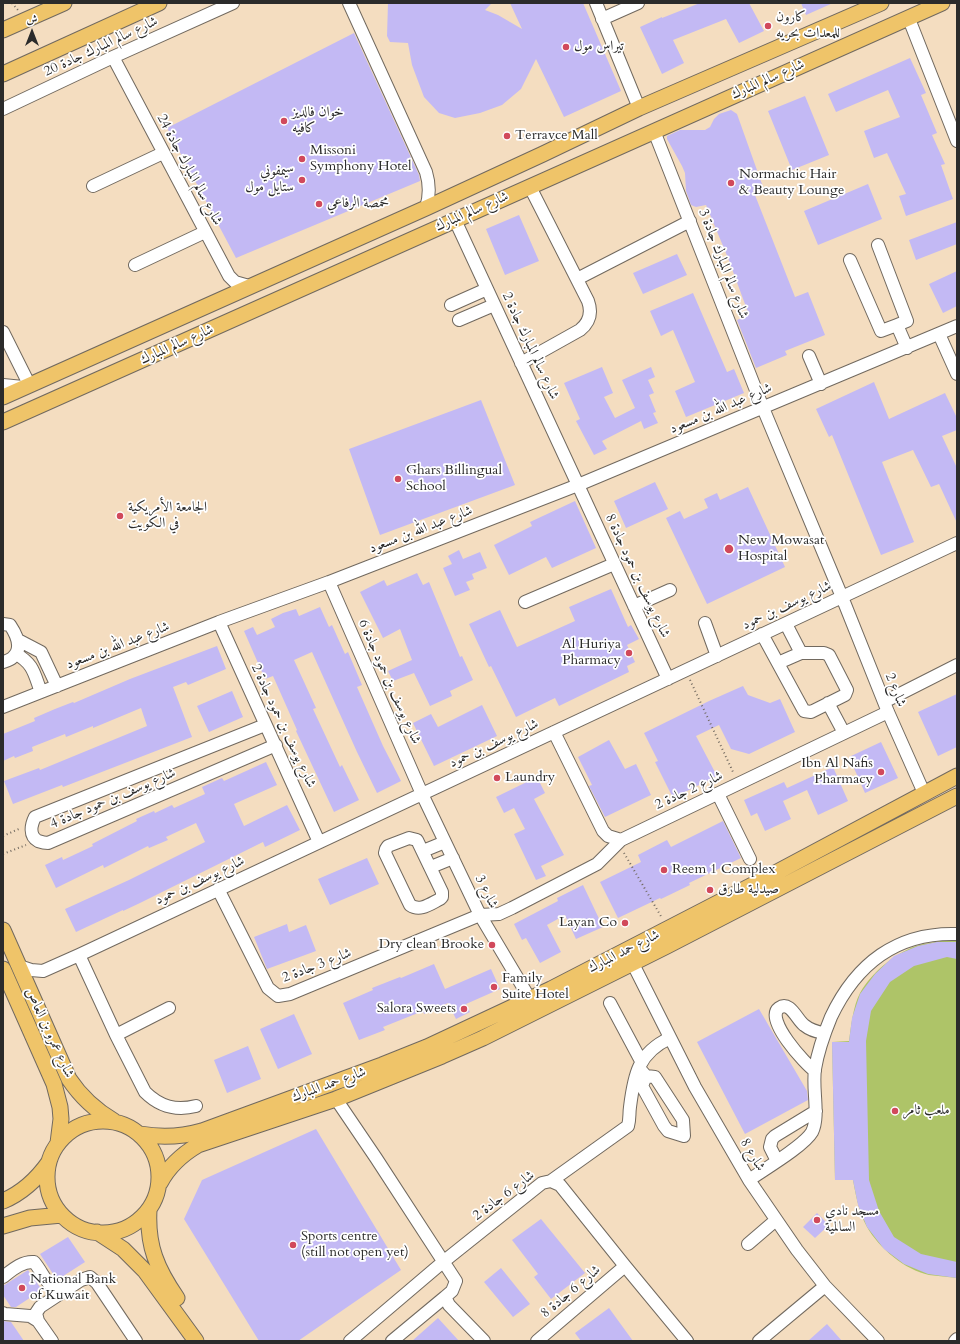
<!DOCTYPE html>
<meta charset="utf-8">
<style>
body{margin:0}
#map{position:relative;width:960px;height:1344px;overflow:hidden;background:#f4ddc0;font-family:Cardo,Amiri,serif}
canvas{display:block}
.frame{position:absolute;inset:0;border:4px solid #2b2b2b;pointer-events:none}
.north{position:absolute;left:12px;top:12px;width:40px;height:40px;-webkit-text-stroke:3px #fff;paint-order:stroke;rotate:0deg;font-size:11px;font-weight:700;line-height:16px;text-align:center;color:#2b2b2b}
.north::after{content:'';display:block;margin:auto;width:14px;height:18px;background:#2b2b2b;clip-path:polygon(50% 0,100% 100%,50% 72%,0 100%)}
</style>
<div id="map">
<canvas width="960" height="1344"></canvas>
<div class="frame"></div>
<div class="north">ش</div>
</div>
<script>
const c = document.querySelector('canvas').getContext('2d');
c.lineJoin = 'round';
function fill(path, color) {
  c.fillStyle = color;
  c.fill(path, 'evenodd');
}
function stroke(path, color, width, dash) {
  c.strokeStyle = color;
  c.lineWidth = width;
  c.lineCap = dash ? 'butt' : 'round';
  c.setLineDash(dash || []);
  c.stroke(path);
}
function drawText(font, color, halo, rows, align = 'center') {
  c.font = font + ' Cardo,Amiri,serif';
  c.lineWidth = 3.5;
  c.setLineDash([]);
  c.textBaseline = 'middle';
  c.strokeStyle = halo;
  c.fillStyle = color;
  for (const [text, x, y, turn = 0] of rows) {
    c.save();
    c.translate(x, y);
    c.rotate((+turn || 0) * Math.PI / 180);
    c.textAlign = isNaN(turn) ? turn : align;
    if (halo) c.strokeText(text, 0, 0);
    c.fillText(text, 0, 0);
    c.restore();
  }
}
const green = new Path2D(`
 M947 940 957 941V1278C948 1277 938 1276 929 1275 905 1270 879 1248 867 1227 859 1213 856 1196 853 1180H835L832 1042 849 1041C851 1027 853 1006 860 993 872 972 894 954 916 946 926 943 937 942 947 940Z`);
const building = new Path2D(`
 M388 3H492L485 10 498 15 522 29 510 3H583L621 91 564 117 536 59 521 89 502 105 480 113 455 118 439 113 424 97 412 65 408 43 390 42 387 36Z
 M700 3H749L764 31 739 43 726 19 673 40 684 63 662 74 640 27 662 17V18Z
 M801 3H833L806 15Z
 M354 33 419 175 420 181 236 258 167 128Z
 M910 58 926 93 921 95 937 133 932 135 945 164 941 165 953 199 906 216 899 196 906 194 887 153 874 158 864 131 900 117 888 90 836 112 828 94Z
 M805 96 829 155 792 170 768 111Z
 M731 110 737 114 763 187 753 190 795 297 808 292 825 335 785 351 787 355 756 368 737 320 749 315 728 258 706 205 696 207 691 205 686 191 685 173 682 166 667 139V136L680 130H705L710 127 714 119 719 114Z
 M868 184 882 219 818 245 804 211Z
 M519 215 539 261 505 275 486 229Z
 M957 222V244L916 260 909 240Z
 M677 254 687 275 643 294 633 273Z
 M957 271V306L943 313 929 284Z
 M693 293 727 372 734 369 744 393 686 417 675 391 695 382 673 330 661 336 650 311Z
 M602 367 613 393 604 397 615 418 635 408 622 380 651 367 655 377 648 380 654 393 649 395 656 412 653 413 658 423 644 429 641 421 602 441 607 449 594 455 576 421 580 419 564 383Z
 M874 382 889 419 945 393 957 418V430L942 436 957 468V523L939 484 931 487 913 450 882 462 914 542 881 555 832 435 829 437 816 409Z
 M481 400 515 485 380 535 349 449Z
 M655 482 668 509 626 528 614 501Z
 M748 487 785 567 707 604 666 518 680 511 684 519 708 508 704 499 717 493 720 500Z
 M575 501 596 548 552 568 546 557 509 575 494 545 532 526 530 522Z
 M459 550 463 559 480 552 487 568 472 574 474 579 466 582 470 590 455 596 443 568 452 564 448 556Z
 M417 573 423 585 429 582 460 657 462 656 473 680 450 691 452 696 430 706 414 673 393 681 388 671 412 660 400 629 383 638 360 592 384 580 387 586Z
 M611 589 628 627 631 625 639 639 627 645 635 662 627 666 629 672 559 706 555 698 516 717 491 666 489 667 469 624 500 610 517 647 575 621 569 607Z
 M320 607 329 627 332 625 345 654 348 652 362 685 357 687 383 746 401 781 377 793 357 752 312 652 294 660 316 708 313 709 340 767 342 765 359 800 334 812 296 731 297 730 273 676 265 679 244 631 253 627 257 635 275 627 271 619 283 613 296 609 299 616Z
 M217 646 226 669 188 685 186 682 173 687 192 737 63 787 62 785 13 804 4 781 39 768 40 770 147 726 141 708 93 728V726L66 737 65 734 32 747 33 751 15 758 14 756 3 761V734L35 721 34 718 55 709 73 702 74 703 130 679Z
 M743 686 748 695 770 703 780 699 795 732 749 754 731 749 719 725 696 736 717 776 673 798 655 762 658 761 644 733 709 701Z
 M232 691 243 717 209 732 197 706Z
 M957 694V747L938 756 918 712Z
 M482 705 497 736 434 766 413 723 431 714 438 727Z
 M609 740 625 769 636 764 651 795 605 817 589 786 592 785 578 757Z
 M881 742 898 778 865 793 849 757Z
 M266 762 277 785 234 804 244 826 287 805 300 830 265 847 263 842 140 903 123 911V910L76 932 65 909 129 880 205 842 196 823 166 837 168 840 149 848 148 846 104 868 103 865 56 888 45 865 62 857 63 860 93 846 92 844 137 821 136 819 154 811 155 813 172 805 174 808 205 794 202 787 222 778 224 781Z
 M833 767 848 801 818 815 807 790 783 801 791 819 765 831 757 813 751 816 744 800 784 782 787 788Z
 M537 777 545 793 534 799 564 855 541 866 546 876 536 880 514 834 525 829 514 808 504 813 496 797Z
 M723 821 741 858 689 883 690 885 661 899 660 898 618 918 600 882 641 862 638 855 667 840 671 847Z
 M367 858 379 884 330 905 318 879Z
 M583 885 603 927 576 939 565 915 547 925 561 952 540 963 526 938 522 940 514 924 558 901 557 898Z
 M287 924 289 932 306 925 316 951 267 969 254 937Z
 M937 942H957V959L947 957 914 966 890 982 871 1011 866 1041 869 1180 879 1211 894 1237 921 1254 957 1262V1278L928 1274 904 1264 884 1249 867 1227 858 1205 853 1180H835L832 1042H849L852 1018 860 994 875 974 894 956 918 946Z
 M434 964 445 989 491 969 500 989 466 1004 470 1012 456 1019 448 1003 424 1014 423 1011 383 1027 385 1030 359 1040 343 1003 373 990 372 988 400 977 401 978Z
 M759 1009 807 1091 808 1100 745 1134 697 1042Z
 M294 1014 312 1054 278 1069 260 1029Z
 M248 1046 261 1079 227 1093 214 1060Z
 M316 1129 401 1270 298 1341H259L184 1219 202 1180Z
 M817 1213 829 1225 815 1238 803 1227Z
 M541 1219 585 1273 551 1299 534 1277 538 1274 512 1240Z
 M68 1237 85 1262 57 1280 40 1254Z
 M501 1268 530 1304 513 1317 484 1282Z
 M28 1270 42 1290 16 1307H11L3 1295V1286Z
 M609 1308 633 1341H581L575 1333Z
 M438 1318 459 1341H412Z
 M3 1321 11 1322 24 1341H3Z
 M827 1324 842 1341H808Z`);
const path = new Path2D(`
 M12 3 18 10
 M690 680 734 774
 M3 836 21 828
 M624 853 662 918
 M3 854 26 845`);
const minor = new Path2D(`
 M349 3 426 172C430 185 430 195 426 208
 M596 3 639 108
 M602 19 638 3
 M909 19 957 141
 M113 57 229 276 235 282 249 286
 M3 109 113 57 233 3
 M654 131 763 408 842 597 888 712 924 793
 M93 186 163 153
 M455 220 668 679
 M878 245 907 321 897 325 907 348
 M850 260 881 331 897 325
 M135 265 205 232
 M577 279 690 221
 M451 305 487 289
 M459 320 494 305
 M3 332 29 384
 M939 334 957 374
 M809 356 821 384
 M521 363 580 330C590 322 592 312 588 301L530 187
 M3 385 23 387
 M329 582 422 794 480 915 530 999
 M525 602 614 564
 M634 606 670 590
 M219 622 319 842
 M705 623 717 656
 M3 624 10 625C16 634 24 649 12 658 10 660 6 661 3 662
 M786 624 801 653
 M762 634 804 711 811 712 845 695 847 690 829 655 824 653H801L778 663
 M18 640 41 652 57 686
 M16 654C34 664 34 674 41 692
 M884 702 957 665
 M828 703 844 733
 M3 707 219 622 329 582 578 485 957 326
 M265 725 35 817C31 825 29 836 38 841 41 842 45 843 48 843L276 745
 M554 732 603 831 608 836 621 840 888 712
 M718 794 750 859
 M409 838 417 840 442 892V897L440 899C430 904 420 912 410 905L385 853 386 849 388 846Z
 M423 851 445 842
 M431 867 453 858
 M218 889 268 988 278 996 290 994 480 915 499 914 512 908 597 864 621 840
 M79 955 116 1035 145 1092C160 1107 176 1111 196 1106
 M633 964 695 1087 749 1180 797 1250 825 1286 878 1341
 M19 966 31 970 43 971 79 955 957 543
 M610 1003 641 1061
 M116 1035 169 1008
 M639 1068 646 1076 655 1077 683 1120 684 1136 668 1131 664 1126 642 1086 646 1076
 M815 1071C805 1064 764 1019 779 1008 790 1000 797 1020 804 1025 810 1030 817 1032 824 1033
 M336 1099 376 1158 456 1281 452 1291 445 1297 449 1305 484 1341
 M777 1161 770 1147 772 1139 775 1136 816 1111
 M749 1180C763 1170 804 1146 812 1132 820 1116 812 1089 815 1069 818 1051 824 1034 831 1017 856 964 897 932 957 934
 M551 1181 628 1126C630 1119 629 1114 630 1107 634 1075 638 1053 670 1038
 M748 1244 776 1220
 M3 1277C12 1270 22 1261 34 1262 46 1276 47 1293 69 1288
 M3 1313 5 1314 30 1316 38 1321
 M52 1341 38 1321 36 1313 40 1307 81 1280 90 1277 97 1283 136 1341
 M350 1341 443 1262 542 1183 551 1181 560 1185 625 1266 687 1341
 M392 1341 445 1297
 M537 1341 625 1266
 M759 1341 825 1286
 M955 1341 957 1339`);
const major = new Path2D(`
 M3 30 64 3
 M3 74 159 3
 M3 397 426 208 543 154 639 108 881 3
 M3 422 942 3
 M3 930 69 1079C81 1097 95 1110 114 1121
 M3 969 54 1084 60 1107 61 1119 58 1143
 M47 1177a56 56 0 1 1 112 0a56 56 0 1 1-112 0Z
 M140 1134C162 1138 181 1137 202 1131L382 1065 427 1047 551 989 766 878 957 776
 M160 1183C169 1166 181 1155 198 1145L336 1099 442 1056 483 1038 667 946 957 796
 M3 1201C22 1193 37 1179 49 1162
 M149 1210C147 1246 157 1269 177 1298
 M3 1226 30 1218 62 1215
 M97 1232 123 1249 145 1271 196 1341`);
const markers = [
 [768,26,4,"#d1495b"],
 [566,47,4,"#d1495b"],
 [284,121,4,"#d1495b"],
 [507,136,4,"#d1495b"],
 [302,159,4,"#d1495b"],
 [302,180,4,"#d1495b"],
 [731,183,4,"#d1495b"],
 [319,204,4,"#d1495b"],
 [398,479,4,"#d1495b"],
 [120,516,4,"#d1495b"],
 [729,549,5,"#d1495b"],
 [629,653,4,"#d1495b"],
 [881,772,4,"#d1495b"],
 [497,778,4,"#d1495b"],
 [664,870,4,"#d1495b"],
 [710,890,4,"#d1495b"],
 [625,923,4,"#d1495b"],
 [492,945,4,"#d1495b"],
 [494,987,4,"#d1495b"],
 [464,1009,4,"#d1495b"],
 [895,1111,4,"#d1495b"],
 [817,1220,4,"#d1495b"],
 [293,1245,4,"#d1495b"],
 [22,1288,4,"#d1495b"]
];
const poiNames = [
 ["کارون",776,18],
 ["للمعدات بحریه",776,34],
 ["تيراس مول",574,47],
 ["خوان فالديز",292,113],
 ["كافيه",292,129],
 ["Terravce Mall",515,136],
 ["Missoni",310,151],
 ["Symphony Hotel",310,167],
 ["سيمفوني",294,172,"right"],
 ["ستايل مول",294,188,"right"],
 ["Normachic Hair",739,175],
 ["& Beauty Lounge",739,191],
 ["محمصة الرفاعي",327,204],
 ["Ghars Billingual",406,471],
 ["School",406,487],
 ["الجامعة الأمريكية",128,508],
 ["في الكويت",128,524],
 ["New Mowasat",738,541],
 ["Hospital",738,557],
 ["Al Huriya",621,645,"right"],
 ["Pharmacy",621,661,"right"],
 ["Ibn Al Nafis",873,764,"right"],
 ["Pharmacy",873,780,"right"],
 ["Laundry",505,778],
 ["Reem 1 Complex",672,870],
 ["صيدلية طارق",718,890],
 ["Layan Co",617,923,"right"],
 ["Dry clean Brooke",484,945,"right"],
 ["Family",502,979],
 ["Suite Hotel",502,995],
 ["Salora Sweets",456,1009,"right"],
 ["ملعب ثامر",903,1111],
 ["مسجد نادي",825,1212],
 ["السالمية",825,1228],
 ["Sports centre",301,1237],
 ["(still not open yet)",301,1253],
 ["National Bank",30,1280],
 ["of Kuwait",30,1296]
];
const streetNames = [
 ["شارع سالم المبارك جادة 20",101,47,-25],
 ["شارع سالم المبارك",768,80,-24],
 ["شارع سالم المبارك جادة 24",189,170,62],
 ["شارع سالم المبارك",472,212,-24],
 ["شارع سالم المبارك جادة 3",723,264,69],
 ["شارع سالم المبارك",177,345,-24],
 ["شارع سالم المبارك جادة 2",530,346,65],
 ["شارع عبد الله بن مسعود",721,409,-23],
 ["شارع عبد الله بن مسعود",421,530,-21],
 ["شارع يوسف بن حمود جادة 8",637,576,65],
 ["شارع يوسف بن حمود",787,606,-25],
 ["شارع عبد الله بن مسعود",118,646,-21],
 ["شارع يوسف بن حمود جادة 6",389,682,66],
 ["شارع 2",895,690,68],
 ["شارع يوسف بن حمود جادة 2",283,726,65],
 ["شارع يوسف بن حمود",494,744,-25],
 ["شارع 2 جادة 2",689,791,-25],
 ["شارع يوسف بن حمود جادة 4",113,799,-23],
 ["شارع يوسف بن حمود",200,881,-25],
 ["شارع 3",486,892,64],
 ["شارع حمد المبارك",624,952,-27],
 ["شارع 3 جادة 2",317,966,-21],
 ["شارع عمرو بن العاص",49,1033,65],
 ["شارع حمد المبارك",329,1085,-20],
 ["شارع 8",752,1155,59],
 ["شارع 6 جادة 2",504,1196,-37],
 ["شارع 6 جادة 8",571,1292,-40]
];
fill(green, '#aec468');
fill(building, '#c3b9f4');
stroke(minor, '#71695f', 14);
stroke(major, '#71695f', 17);
stroke(path, '#71695f', 2, [1, 3]);
stroke(minor, '#fff', 12);
stroke(major, '#efc469', 15);
for (const [x, y, r, color] of markers) {
  const dot = new Path2D();
  dot.arc(x, y, r, 0, 2 * Math.PI);
  c.fillStyle = color;
  c.fill(dot);
  stroke(dot, '#fff', 1.5);
}
drawText('14px', '#2b2b2b', '#fff', poiNames, 'left');
drawText('14px', '#2b2b2b', '#fff', streetNames);
</script>
